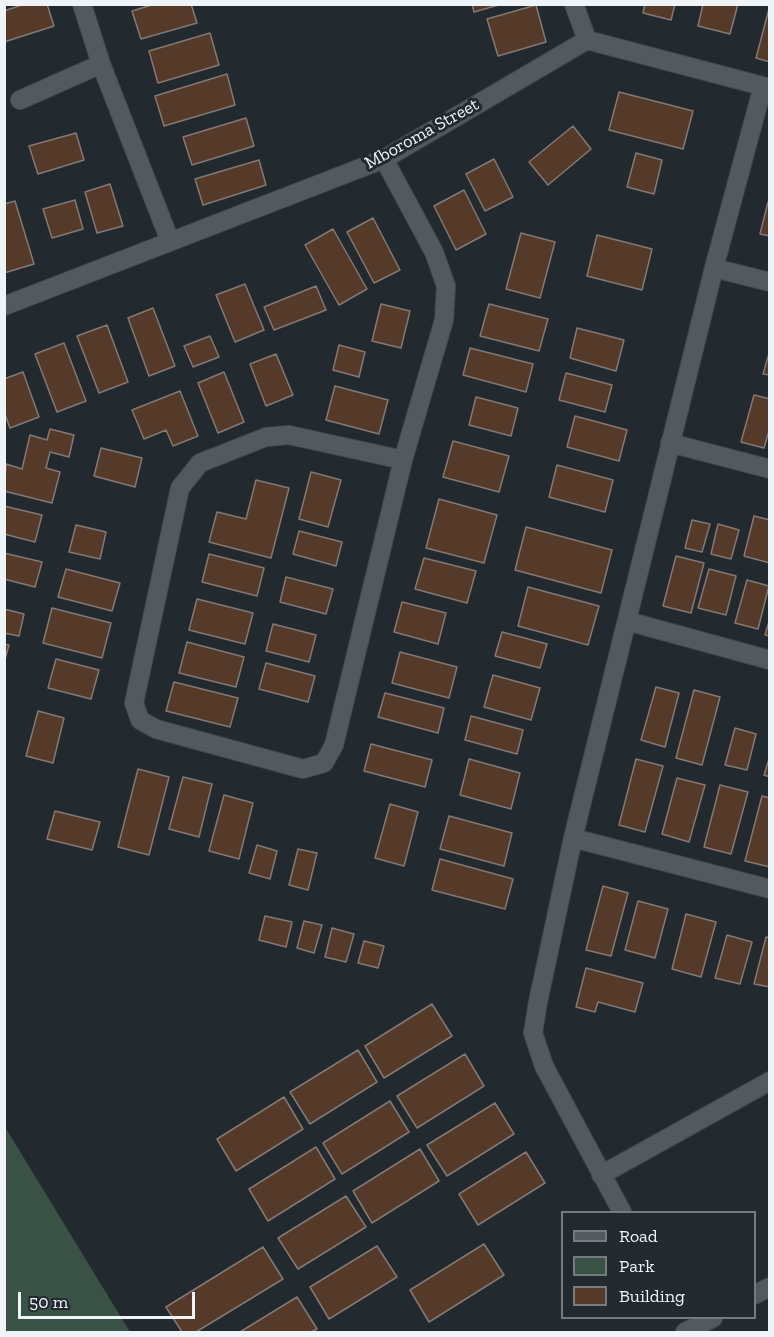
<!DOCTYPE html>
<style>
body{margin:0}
#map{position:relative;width:774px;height:1337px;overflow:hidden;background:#232a2f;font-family:"Zilla Slab",serif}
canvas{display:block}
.frame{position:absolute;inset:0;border:6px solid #eff4f8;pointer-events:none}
.legend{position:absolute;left:561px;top:1211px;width:195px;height:108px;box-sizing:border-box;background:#232a2f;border:2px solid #757b7f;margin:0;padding:8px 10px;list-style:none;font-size:18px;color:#eff4f8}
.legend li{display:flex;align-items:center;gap:12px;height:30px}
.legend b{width:30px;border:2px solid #757b7f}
.scale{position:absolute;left:18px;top:1292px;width:177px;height:27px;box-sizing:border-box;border:3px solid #eff4f8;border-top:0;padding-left:8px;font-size:18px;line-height:21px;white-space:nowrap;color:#eff4f8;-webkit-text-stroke:4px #232a2f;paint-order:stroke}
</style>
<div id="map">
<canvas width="774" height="1337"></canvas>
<div class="frame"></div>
<ul class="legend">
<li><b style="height:8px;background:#525a60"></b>Road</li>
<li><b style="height:16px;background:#3a5245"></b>Park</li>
<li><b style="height:16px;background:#553929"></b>Building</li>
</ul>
<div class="scale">50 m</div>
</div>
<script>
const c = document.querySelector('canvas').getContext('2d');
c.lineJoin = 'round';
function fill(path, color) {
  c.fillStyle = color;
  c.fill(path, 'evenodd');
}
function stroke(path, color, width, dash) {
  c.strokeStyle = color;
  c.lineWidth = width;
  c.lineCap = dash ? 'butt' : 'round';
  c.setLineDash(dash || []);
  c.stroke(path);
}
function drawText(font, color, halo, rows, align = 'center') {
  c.font = font + ' "Zilla Slab",serif';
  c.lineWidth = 6;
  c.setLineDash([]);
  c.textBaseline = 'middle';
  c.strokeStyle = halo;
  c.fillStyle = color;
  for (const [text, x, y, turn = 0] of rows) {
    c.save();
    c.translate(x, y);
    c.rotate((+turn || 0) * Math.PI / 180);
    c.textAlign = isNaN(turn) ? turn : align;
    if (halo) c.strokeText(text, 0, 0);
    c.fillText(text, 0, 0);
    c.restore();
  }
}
const green = new Path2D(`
 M5 1127 130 1332H5Z`);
const building = new Path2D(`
 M25 4H47L54 26 4 42V11Z
 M155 4H191L197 23 141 39 132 11Z
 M472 4H502L474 12Z
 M645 4H675L671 20 643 13Z
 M703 4H738L730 34 698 26Z
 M536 5 546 42 498 56 487 19Z
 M770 5V62L756 58Z
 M210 33 219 65 158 83 149 51Z
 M227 74 235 105 164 126 155 96Z
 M619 92 693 111 683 149 609 130Z
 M246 118 254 146 192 165 183 137Z
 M573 126 591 149 548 185 529 162Z
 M76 133 84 160 38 174 29 146Z
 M636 153 662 160 654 194 627 187Z
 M494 159 513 197 485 211 466 174Z
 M259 160 266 185 203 205 195 179Z
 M110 184 123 226 97 233 85 192Z
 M464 190 486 234 456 250 434 206Z
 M75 200 83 229 52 238 43 209Z
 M15 201 34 264 4 273V204Z
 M768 202H770V236L760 234Z
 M373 218 400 270 374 283 347 232Z
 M333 229 367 289 339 305 305 245Z
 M521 233 555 242 540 298 506 289Z
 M597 235 652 249 642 290 587 276Z
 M245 284 264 330 235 342 216 295Z
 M316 286 326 310 274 330 264 307Z
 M381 304 410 311 401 348 372 341Z
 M489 304 548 319 539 351 480 336Z
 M153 308 175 366 149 376 128 318Z
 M107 325 128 382 99 393 77 336Z
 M577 328 624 340 616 371 570 358Z
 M210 336 219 357 193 367 184 346Z
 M64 343 86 401 57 412 35 354Z
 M339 345 365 352 359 377 333 370Z
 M470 348 533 364 526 392 463 375Z
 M770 350V375L763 374Z
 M276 354 293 395 266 406 250 364Z
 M23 372 39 417 10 428 4 412V379Z
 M224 372 244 422 218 433 198 383Z
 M566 373 612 385 605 412 559 400Z
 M335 386 388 400 379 434 326 420Z
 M180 391 198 436 173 446 166 430 144 439 132 410Z
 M754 395 770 399V427L764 448 741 442Z
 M476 397 518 408 511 436 469 425Z
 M575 416 627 430 619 461 567 447Z
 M50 429 74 435 69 457 50 452 46 468 60 472 52 503 4 491 6 464 22 469 30 435 47 440Z
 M453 441 509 456 499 492 443 477Z
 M101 448 142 458 135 487 94 476Z
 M557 465 613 480 605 512 549 497Z
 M311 472 341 480 328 527 299 519Z
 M256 480 289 488 271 558 209 542 217 512 246 519Z
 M439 499 497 515 484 563 426 548Z
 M4 506 42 515 35 542 4 534Z
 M754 516 770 520V563L744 556Z
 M692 520 710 524 702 552 685 548Z
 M718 524 739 530 731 559 711 554Z
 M76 525 106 532 100 559 69 552Z
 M526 527 612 550 601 593 515 570Z
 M299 531 342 542 336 566 293 554Z
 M4 553 42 562 35 587 4 579Z
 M209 554 264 568 257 596 202 582Z
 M676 556 704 563 691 613 663 606Z
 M424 558 476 571 467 603 415 589Z
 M66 569 120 583 112 611 58 597Z
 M709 569 736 576 726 615 698 608Z
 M286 577 333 589 326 614 280 602Z
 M747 580 769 586 758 629 735 623Z
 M528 587 599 606 588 645 518 626Z
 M197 599 253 613 245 644 189 630Z
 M402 602 446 613 438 644 394 632Z
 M52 608 111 623 102 658 43 643Z
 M4 609 24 614 19 636 4 633Z
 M770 618V636L765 635Z
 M273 624 316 635 309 662 266 651Z
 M502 632 547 644 540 668 495 656Z
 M187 642 244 657 236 687 179 673Z
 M4 644 9 645 4 663Z
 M400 652 457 667 449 698 392 683Z
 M56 659 99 670 91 699 48 688Z
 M266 663 315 676 308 702 259 689Z
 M493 675 540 688 531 720 484 707Z
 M174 682 238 698 230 727 166 711Z
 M656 687 679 693 665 747 641 740Z
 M694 690 720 697 702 765 676 758Z
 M385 693 444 708 438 733 378 717Z
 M38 711 64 718 53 763 26 756Z
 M471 716 523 730 517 754 465 740Z
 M735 728 756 734 747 770 725 765Z
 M371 744 432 760 425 787 364 771Z
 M770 756V777L764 775Z
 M469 759 520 773 511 809 460 795Z
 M636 759 663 766 645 832 619 825Z
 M138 769 169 777 149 855 118 847Z
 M183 777 212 784 199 837 169 829Z
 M677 778 705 785 689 842 662 834Z
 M720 785 748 792 731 854 704 847Z
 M224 795 253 803 239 859 209 851Z
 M762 796 770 798V867L745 861Z
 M390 804 418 812 404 866 375 858Z
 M55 811 100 822 92 850 47 839Z
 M449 816 512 833 504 866 440 849Z
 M257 845 277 851 270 879 249 873Z
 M298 849 317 853 308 890 289 885Z
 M440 859 513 879 505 909 432 890Z
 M603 886 628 893 611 956 586 950Z
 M638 901 668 909 655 958 625 950Z
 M686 914 716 922 701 977 672 969Z
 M265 916 292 922 286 947 259 940Z
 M304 921 322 925 314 953 297 948Z
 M332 928 354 934 346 962 325 957Z
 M727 935 752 942 740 984 715 978Z
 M766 937 770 938V987L754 984Z
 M364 941 384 946 378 968 358 963Z
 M586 968 643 983 635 1012 598 1002 595 1012 576 1007Z
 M432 1004 452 1036 384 1078 365 1046Z
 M358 1050 377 1082 310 1124 290 1092Z
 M465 1054 484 1086 417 1128 397 1096Z
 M284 1097 303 1129 236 1171 217 1139Z
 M390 1101 409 1132 342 1174 323 1143Z
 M495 1103 514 1134 447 1176 427 1145Z
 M316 1147 335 1179 268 1221 249 1189Z
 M420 1149 439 1181 372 1223 353 1191Z
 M526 1152 545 1183 478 1225 459 1194Z
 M346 1196 366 1227 298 1269 278 1238Z
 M484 1244 504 1275 429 1322 410 1290Z
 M377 1246 397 1277 329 1319 310 1287Z
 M263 1247 283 1279 196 1332H182L166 1307Z
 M297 1297 317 1329 311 1332H240Z`);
const minor = new Path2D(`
 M82 4 101 64 170 241
 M574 4 587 40
 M20 100 101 64
 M384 159 434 252 446 286 444 320 403 460 334 745 324 763 303 769 156 729 140 720 134 703 180 488 200 463 266 437 289 435 403 460
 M714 268 770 282
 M4 306 384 159 587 40 770 88
 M670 443 770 469
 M627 621 770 660
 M573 838 770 889
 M601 1175 770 1081
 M622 1212 544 1066 533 1033 538 1002 573 838 714 268 763 86
 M754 1295 770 1287
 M685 1332 713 1318`);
const streetNames = [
 ["Mboroma Street",422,134,-29]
];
fill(green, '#3a5245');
fill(building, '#553929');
stroke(building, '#837974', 1.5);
stroke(minor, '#42484d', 20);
stroke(minor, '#525a60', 18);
drawText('18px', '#eff4f8', '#232a2f', streetNames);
</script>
